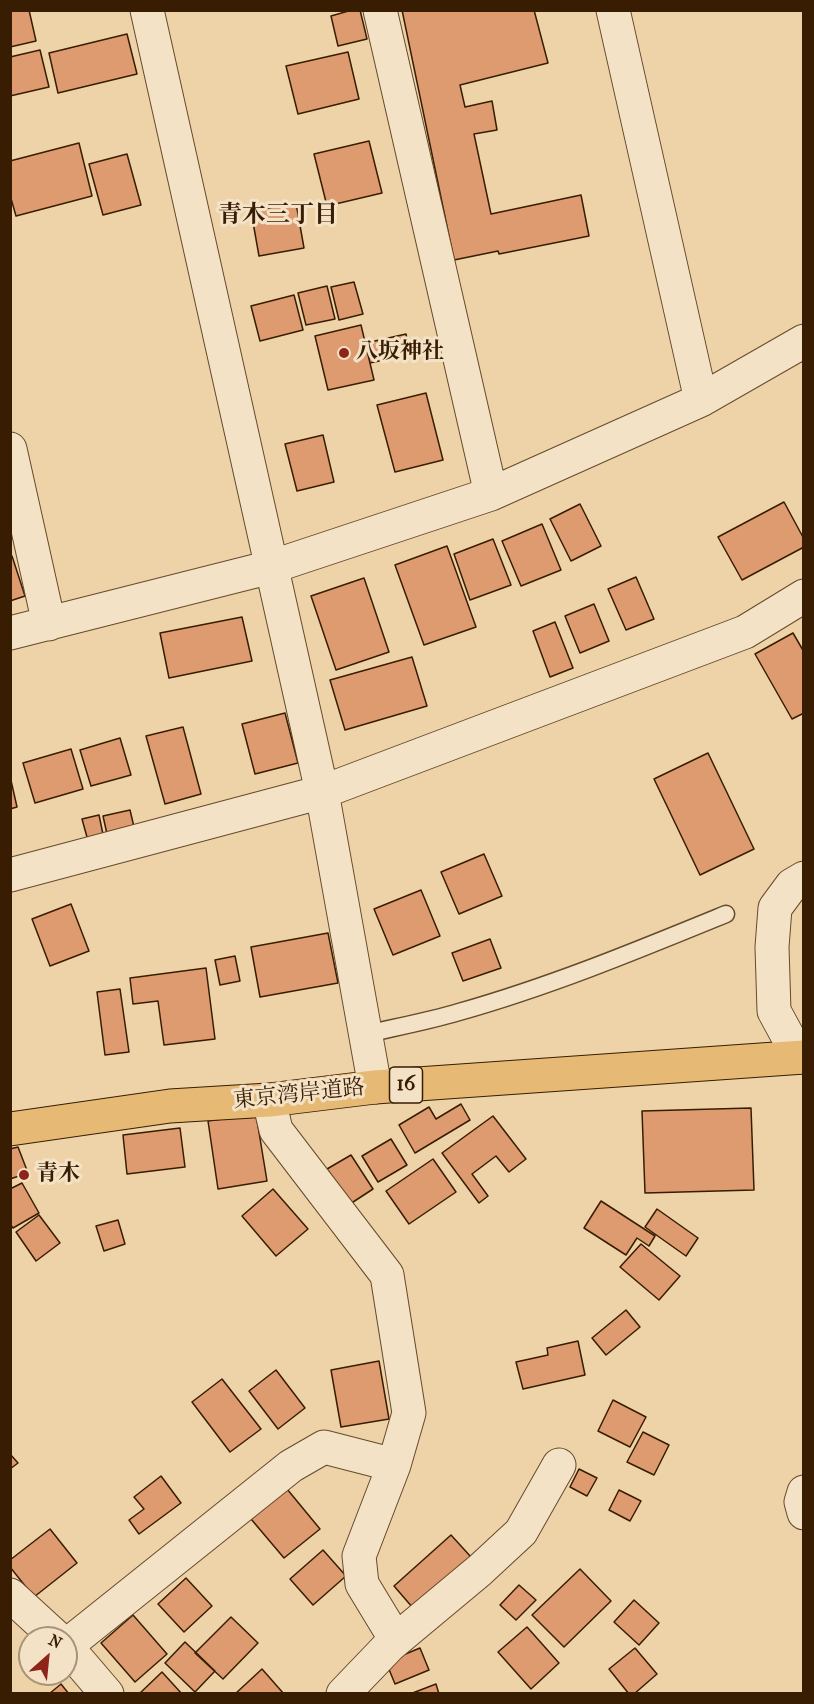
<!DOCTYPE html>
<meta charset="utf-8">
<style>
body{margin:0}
#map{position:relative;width:814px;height:1704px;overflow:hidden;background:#edd3a7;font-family:"IM FELL French Canon",serif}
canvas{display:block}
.frame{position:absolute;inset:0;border:12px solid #381d03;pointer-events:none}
.north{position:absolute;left:18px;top:1626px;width:60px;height:60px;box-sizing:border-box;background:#f3e2c6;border:2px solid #a89378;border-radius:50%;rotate:27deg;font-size:16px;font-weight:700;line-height:24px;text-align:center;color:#381d03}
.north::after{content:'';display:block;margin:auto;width:21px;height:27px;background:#8f2418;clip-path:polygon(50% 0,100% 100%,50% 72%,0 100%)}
</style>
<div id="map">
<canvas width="814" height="1704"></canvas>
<div class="frame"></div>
<div class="north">N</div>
</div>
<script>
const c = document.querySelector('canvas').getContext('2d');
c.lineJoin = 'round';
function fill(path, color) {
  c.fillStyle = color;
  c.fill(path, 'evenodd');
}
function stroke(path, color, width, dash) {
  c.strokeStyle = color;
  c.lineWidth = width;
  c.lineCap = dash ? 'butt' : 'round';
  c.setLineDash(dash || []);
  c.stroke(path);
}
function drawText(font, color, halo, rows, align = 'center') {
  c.font = font + ' "IM FELL French Canon","Noto Serif JP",serif';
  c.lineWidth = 6;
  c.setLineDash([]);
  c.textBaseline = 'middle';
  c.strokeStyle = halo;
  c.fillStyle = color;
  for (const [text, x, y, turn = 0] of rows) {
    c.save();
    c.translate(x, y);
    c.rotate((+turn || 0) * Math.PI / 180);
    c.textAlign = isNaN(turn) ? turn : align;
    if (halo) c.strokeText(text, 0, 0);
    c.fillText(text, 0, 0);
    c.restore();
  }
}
const building = new Path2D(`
 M10 10H29L36 41 10 47Z
 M352 10H360L367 39 338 46 331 16Z
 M402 10H534L548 63 460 85 465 107 492 101 497 130 474 134 491 214 581 195 589 236 499 254 498 251 454 260Z
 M127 34 137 74 58 93 49 53Z
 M40 50 49 87 10 96V57Z
 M348 52 359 99 298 114 286 66Z
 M369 141 382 193 327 206 314 154Z
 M79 143 92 196 16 216 10 195V161Z
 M127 154 141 205 103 215 89 164Z
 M296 203 304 248 259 256 251 211Z
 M354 282 363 314 339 320 331 287Z
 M327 286 335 319 306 325 298 293Z
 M294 295 303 330 260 341 251 306Z
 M361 325 374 380 328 390 315 336Z
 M406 334 410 354 370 363 366 343Z
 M426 393 443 460 395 472 377 405Z
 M323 435 334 482 297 491 285 444Z
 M784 502 804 539V547L742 580 718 537Z
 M580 504 601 546 571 561 550 519Z
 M542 524 561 570 521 586 502 541Z
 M493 539 511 585 470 600 454 554Z
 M447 546 476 627 424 645 395 565Z
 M12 556 25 596 10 601V557Z
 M636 577 654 619 626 630 608 589Z
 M364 578 389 652 336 670 311 596Z
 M594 604 609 641 580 653 565 616Z
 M242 617 252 661 169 678 160 633Z
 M555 622 573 668 550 677 533 631Z
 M793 633 804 652V713L792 719 755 654Z
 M412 657 427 706 345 730 330 680Z
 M285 713 298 763 255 774 242 724Z
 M183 727 201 794 165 804 146 736Z
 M120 738 131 775 91 786 80 750Z
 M71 749 83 789 35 803 23 763Z
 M708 753 754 849 700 875 654 779Z
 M10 776 17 807 10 809Z
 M130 810 134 827 107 834 103 816Z
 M99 815 105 844 90 848 82 819Z
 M484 854 502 896 459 914 441 872Z
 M421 890 440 936 393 955 374 909Z
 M71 904 89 951 50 966 32 919Z
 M328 933 338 983 260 997 251 947Z
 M490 939 501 968 463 981 452 953Z
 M235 956 240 981 220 985 215 960Z
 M206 968 215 1039 164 1045 158 1001 133 1004 130 978Z
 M120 989 129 1052 105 1055 97 992Z
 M461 1104 470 1120 415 1153 399 1125 429 1107 436 1119Z
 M751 1108 754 1190 645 1193 642 1111Z
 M256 1114 267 1181 218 1189 208 1121Z
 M493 1116 526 1159 509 1172 496 1156 472 1174 488 1196 479 1203 442 1153Z
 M180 1128 185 1167 127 1174 123 1135Z
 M391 1139 407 1165 378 1182 362 1156Z
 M18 1147 28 1173 10 1179V1149Z
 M351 1155 373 1189 350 1204 327 1169Z
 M433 1159 456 1192 409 1224 386 1191Z
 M22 1183 39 1213 13 1228 10 1224V1189Z
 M273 1189 308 1229 276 1256 242 1216Z
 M601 1201 655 1236 649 1246 637 1238 626 1255 584 1228Z
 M657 1209 698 1238 686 1256 645 1227Z
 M39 1215 60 1243 36 1261 16 1232Z
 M118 1220 125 1244 104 1251 96 1226Z
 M641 1244 680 1276 659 1300 620 1267Z
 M626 1310 640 1327 606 1355 592 1338Z
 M578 1341 585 1375 523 1389 516 1362 548 1355 547 1348Z
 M379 1361 389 1419 341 1427 331 1370Z
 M276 1370 305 1408 278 1429 249 1391Z
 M222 1379 261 1429 230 1452 192 1402Z
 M613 1400 646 1417 630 1447 598 1431Z
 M643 1432 669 1445 654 1475 627 1462Z
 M10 1454 18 1463 10 1469Z
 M579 1469 597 1478 587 1496 570 1487Z
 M161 1476 181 1503 139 1534 129 1520 144 1509 134 1497Z
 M287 1489 320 1529 284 1558 251 1519Z
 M619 1490 641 1501 630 1521 609 1510Z
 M50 1529 77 1563 34 1597 10 1567V1560Z
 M451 1535 471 1557 413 1608 394 1586Z
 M323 1550 346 1576 313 1605 290 1579Z
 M580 1569 611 1601 564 1647 532 1615Z
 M186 1578 212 1606 184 1632 158 1604Z
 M519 1585 536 1600 516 1620 500 1605Z
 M634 1600 659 1623 639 1645 614 1622Z
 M133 1615 167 1654 135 1682 101 1643Z
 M231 1617 258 1643 223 1679 195 1653Z
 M527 1627 559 1663 531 1689 498 1652Z
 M185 1642 215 1671 195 1692 165 1663Z
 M420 1648 429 1670 395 1684 386 1662Z
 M635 1648 657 1674 634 1694H629L609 1669Z
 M262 1669 284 1694H235Z
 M162 1672 182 1694H139Z
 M61 1684 69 1694H49Z
 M436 1684 439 1694H410Z`);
const service = new Path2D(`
 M366 1034C397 1027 429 1021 459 1012 551 986 638 950 726 914`);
const minor = new Path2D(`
 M147 10 322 792 375 1087
 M380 10 491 494 701 400 804 341
 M613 10 701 400
 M10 449 49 624
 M10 633 271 567 491 494
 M10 875 322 792 745 632 804 596
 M269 1100 276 1130 387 1275 409 1413 394 1465 359 1556 362 1584 396 1640
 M804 1492 801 1502 804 1513
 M10 1595 57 1638
 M66 1646 291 1466 324 1447 394 1465
 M66 1646 107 1694
 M343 1694 390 1645 480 1570 521 1532 559 1465`);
const tertiary = new Path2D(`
 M799 1057 774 1011 772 947 775 908 792 885 804 878`);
const trunk = new Path2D(`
 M10 1129 170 1106 269 1100 375 1087 804 1057`);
const markers = [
 [344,353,6,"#8f2418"],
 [24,1175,6,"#8f2418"]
];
const shields = [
 [406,1085,33]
];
const shieldNames = [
 ["16",406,1085]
];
const poiNames = [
 ["八坂神社",356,353],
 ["青木",36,1175]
];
const streetNames = [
 ["東京湾岸道路",299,1095,-6]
];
const neighbourhoodNames = [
 ["青木三丁目",278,216]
];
fill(building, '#df9b70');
stroke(building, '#381d03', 1.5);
stroke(service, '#654a2c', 19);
stroke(minor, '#654a2c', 35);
stroke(tertiary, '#654a2c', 35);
stroke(trunk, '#381d03', 35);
stroke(service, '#f3e2c6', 16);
stroke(minor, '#f3e2c6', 33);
stroke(tertiary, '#f3e2c6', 33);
stroke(trunk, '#e6ba74', 33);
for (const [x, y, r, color] of markers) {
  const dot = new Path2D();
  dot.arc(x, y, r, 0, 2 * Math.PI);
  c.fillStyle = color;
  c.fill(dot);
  stroke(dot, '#f3e2c6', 2);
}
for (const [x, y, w] of shields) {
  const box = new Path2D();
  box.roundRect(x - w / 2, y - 18, w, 36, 4.5);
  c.fillStyle = '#f3e2c6';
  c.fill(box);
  stroke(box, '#381d03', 1.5);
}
drawText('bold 21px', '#381d03', null, shieldNames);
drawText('bold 22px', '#381d03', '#f3e2c6', poiNames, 'left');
drawText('22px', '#381d03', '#f3e2c6', streetNames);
drawText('bold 24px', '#381d03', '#f3e2c6', neighbourhoodNames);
</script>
